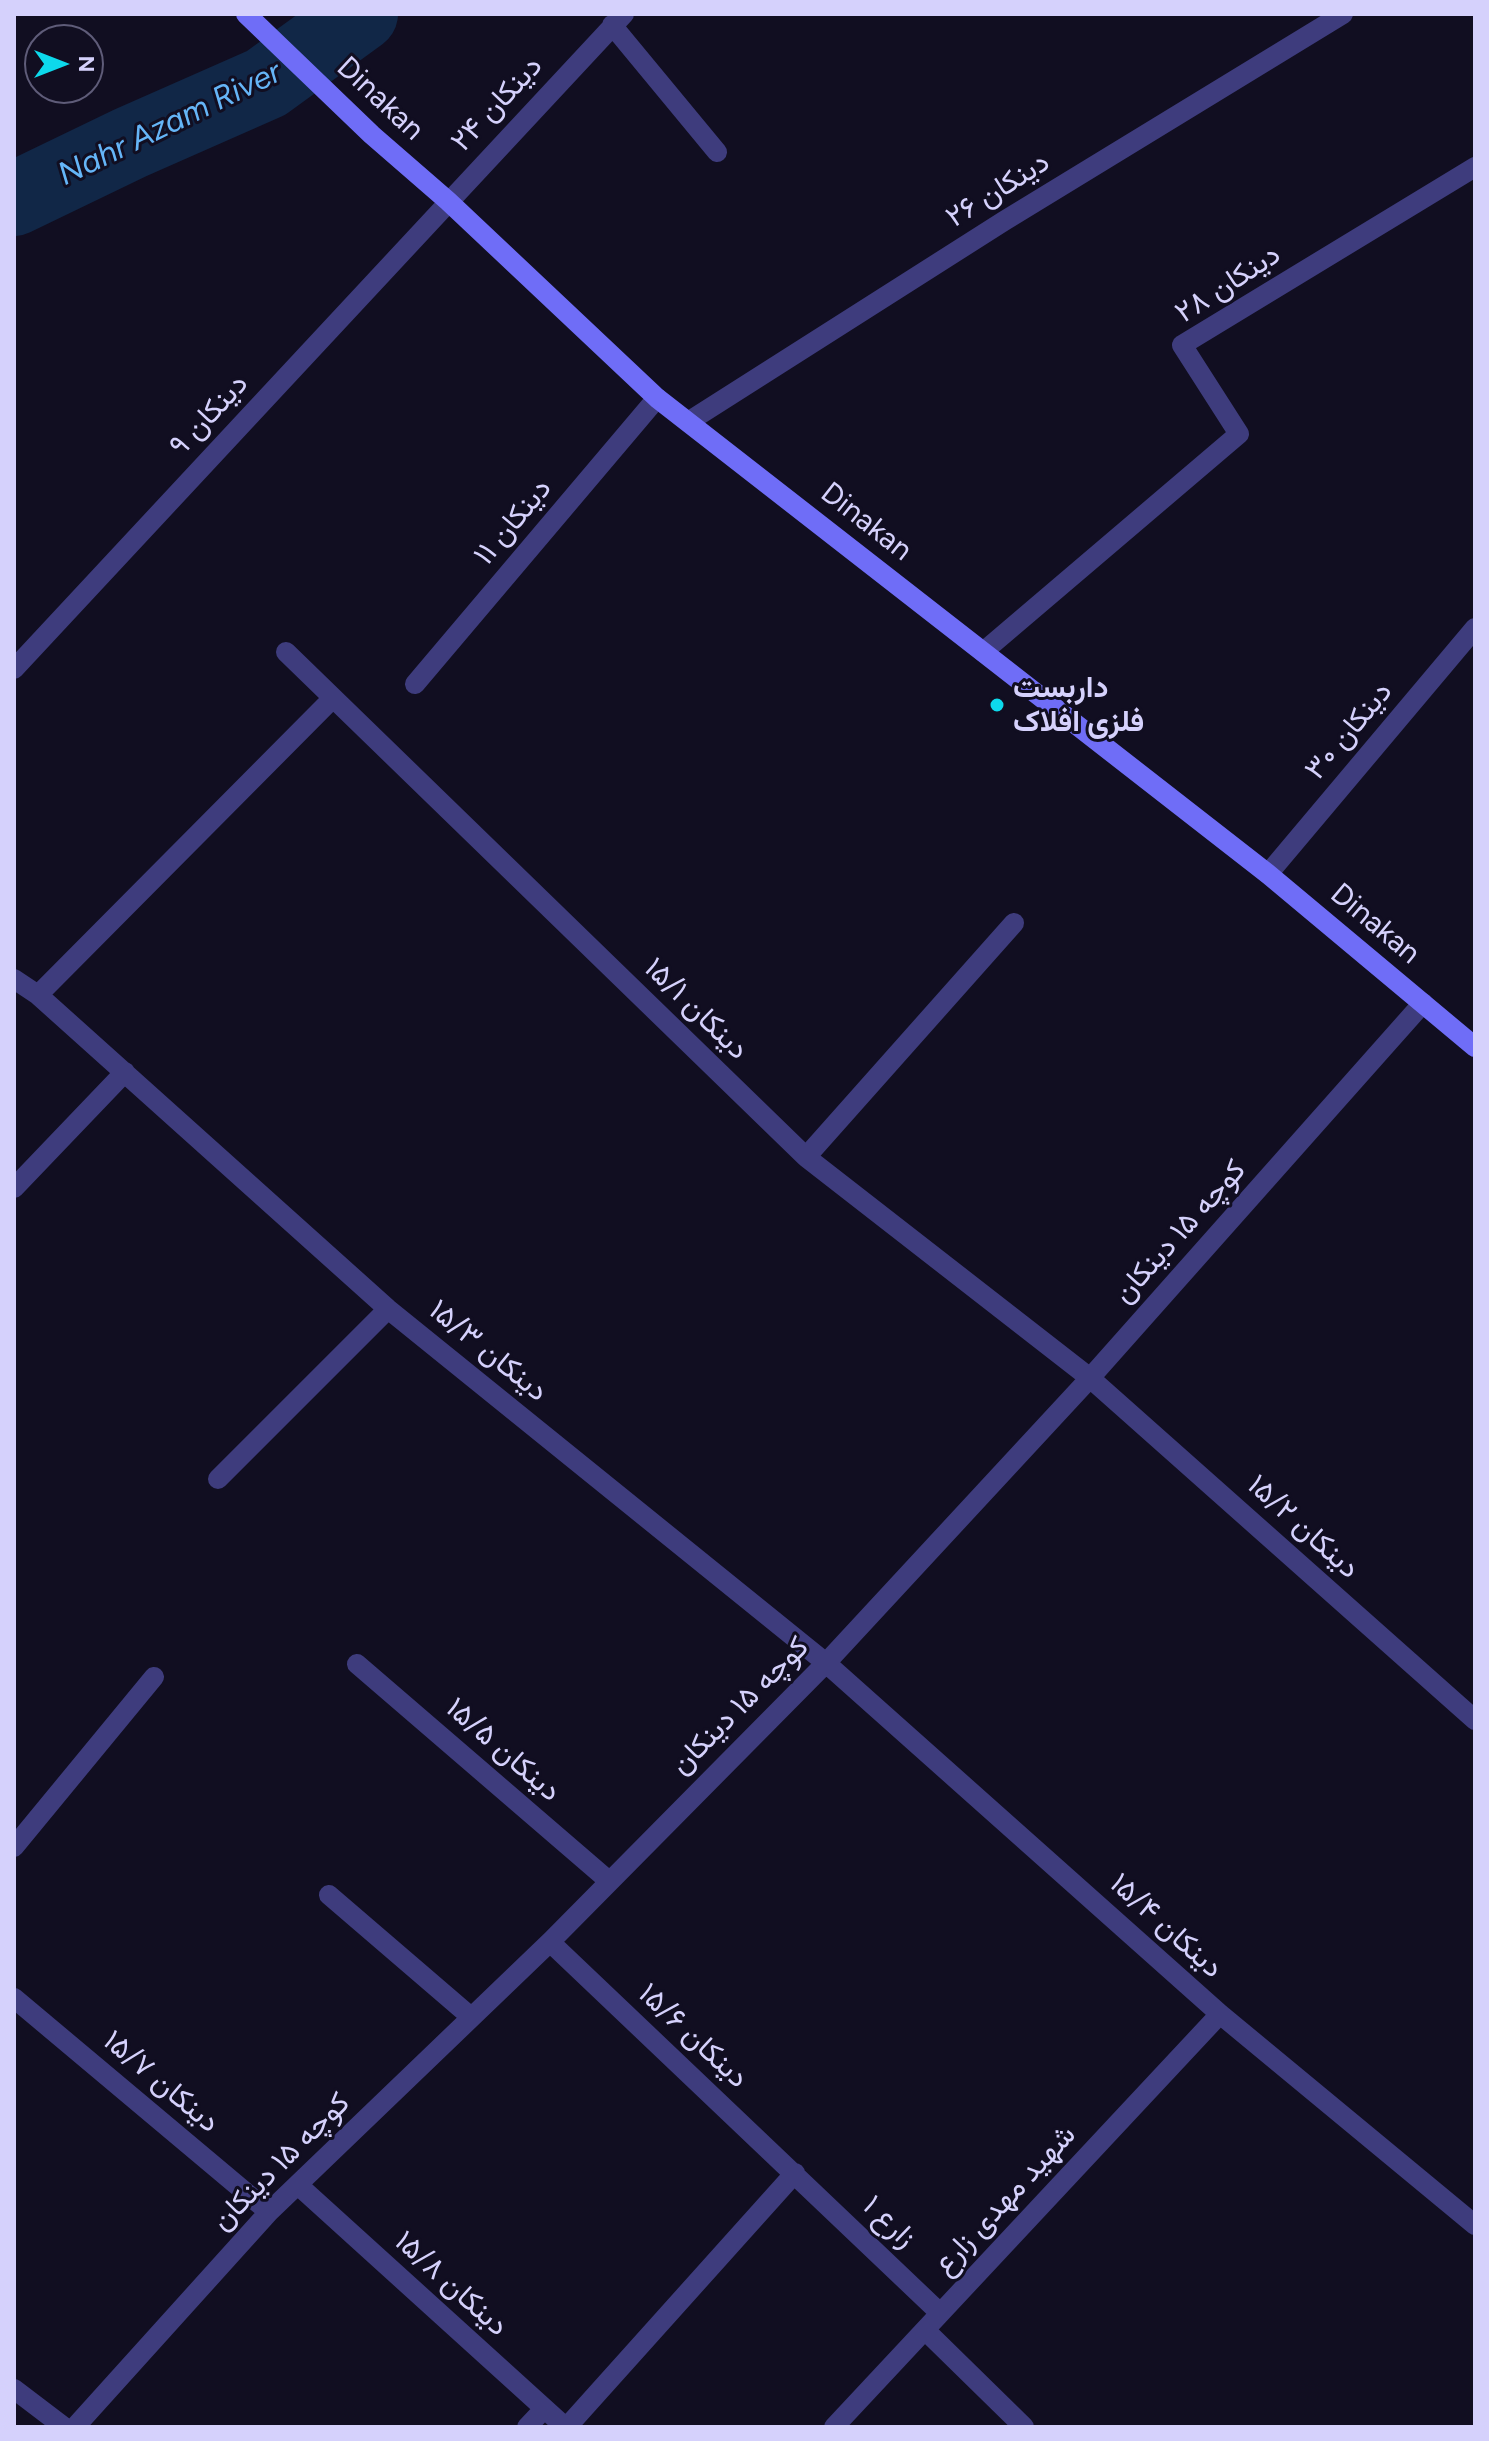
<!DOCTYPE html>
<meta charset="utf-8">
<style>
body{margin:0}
#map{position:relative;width:1489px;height:2441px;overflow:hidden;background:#110e21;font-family:Figtree,sans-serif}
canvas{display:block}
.frame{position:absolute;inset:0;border:16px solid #d5d1fc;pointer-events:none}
.north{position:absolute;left:24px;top:24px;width:80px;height:80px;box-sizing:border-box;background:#110e21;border:2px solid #5f5c79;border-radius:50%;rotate:90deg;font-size:22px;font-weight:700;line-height:32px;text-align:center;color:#d5d1fc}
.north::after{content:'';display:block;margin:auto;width:28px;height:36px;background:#0dd9ec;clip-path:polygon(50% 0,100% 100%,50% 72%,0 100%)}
</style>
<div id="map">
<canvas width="1489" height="2441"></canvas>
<div class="frame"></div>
<div class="north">N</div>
</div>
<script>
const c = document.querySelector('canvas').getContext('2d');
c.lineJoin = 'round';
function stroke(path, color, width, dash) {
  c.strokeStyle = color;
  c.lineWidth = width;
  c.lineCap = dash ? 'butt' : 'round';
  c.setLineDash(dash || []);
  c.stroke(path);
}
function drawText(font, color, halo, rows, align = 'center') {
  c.font = font + ' Figtree,Vazirmatn,sans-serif';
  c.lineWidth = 6;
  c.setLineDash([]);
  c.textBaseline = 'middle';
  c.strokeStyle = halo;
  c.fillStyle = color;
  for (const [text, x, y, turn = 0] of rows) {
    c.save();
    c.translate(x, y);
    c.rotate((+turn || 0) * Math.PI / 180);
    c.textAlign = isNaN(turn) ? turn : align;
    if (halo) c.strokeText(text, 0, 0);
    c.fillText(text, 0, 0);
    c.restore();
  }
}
const river = new Path2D(`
 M14 199 130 143 266 83 361 14`);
const street = new Path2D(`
 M612 25 717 152
 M688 422 1004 221 1343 14
 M286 652 806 1157 1090 1378 1475 1720
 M983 652 1239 434 1182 345 1475 167
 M14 669 624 14
 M415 684 657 398
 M1268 874 1475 628
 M14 979 38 995 388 1309 826 1663 1220 2014 1475 2225
 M38 995 333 698
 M806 1157 1014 923
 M14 1188 125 1072
 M218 1479 388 1309
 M357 1664 609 1881
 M14 1847 154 1677
 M329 1895 471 2017
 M550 1942 940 2313
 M14 1998 269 2212
 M298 2185 565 2427
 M925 2330 1024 2427
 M14 2389 64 2427
 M75 2427 269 2212 550 1942 826 1663 1090 1378 1423 1003
 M527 2427 544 2409
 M567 2427 795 2173
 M834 2427 1220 2014`);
const secondary = new Path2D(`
 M246 14 372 135 448 201 657 398 1268 874 1475 1047`);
const markers = [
 [997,705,8,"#0dd9ec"]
];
const streetNames = [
 ["Dinakan",380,99,43],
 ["۲۴ دینکان",497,104,-47],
 ["۲۶ دینکان",998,190,-32],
 ["۲۸ دینکان",1228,284,-33],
 ["۹ دینکان",209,415,-47],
 ["۱۱ دینکان",513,522,-50],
 ["Dinakan",866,522,38],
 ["۳۰ دینکان",1349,731,-50],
 ["Dinakan",1375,924,40],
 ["۱۵/۱ دینکان",696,1009,44],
 ["کوچه ۱۵ دینکان",1180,1232,-48],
 ["۱۵/۳ دینکان",488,1351,39],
 ["۱۵/۲ دینکان",1303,1527,42],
 ["کوچه ۱۵ دینکان",740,1706,-45],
 ["۱۵/۵ دینکان",503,1750,41],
 ["۱۵/۴ دینکان",1166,1926,42],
 ["۱۵/۶ دینکان",693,2036,43],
 ["۱۵/۷ دینکان",161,2082,40],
 ["کوچه ۱۵ دینکان",281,2162,-45],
 ["شهید مهدی زارع",1005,2200,-47],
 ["۱ زارع",889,2222,44],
 ["۱۵/۸ دینکان",451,2284,42]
];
const poiNames = [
 ["داربست",1013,688],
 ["فلزی افلاک",1013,722]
];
const waterNames = [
 ["Nahr Azam River",170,124,-26]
];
stroke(river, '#112747', 74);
stroke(street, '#3e3c7d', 20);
stroke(secondary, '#6f6df7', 20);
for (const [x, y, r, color] of markers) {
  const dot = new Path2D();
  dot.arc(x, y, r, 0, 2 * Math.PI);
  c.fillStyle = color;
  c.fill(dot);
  stroke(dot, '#110e21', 3);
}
drawText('30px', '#d5d1fc', '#110e21', streetNames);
drawText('bold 30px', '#d5d1fc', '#110e21', poiNames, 'left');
drawText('italic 32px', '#65b5f7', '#110e21', waterNames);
</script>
